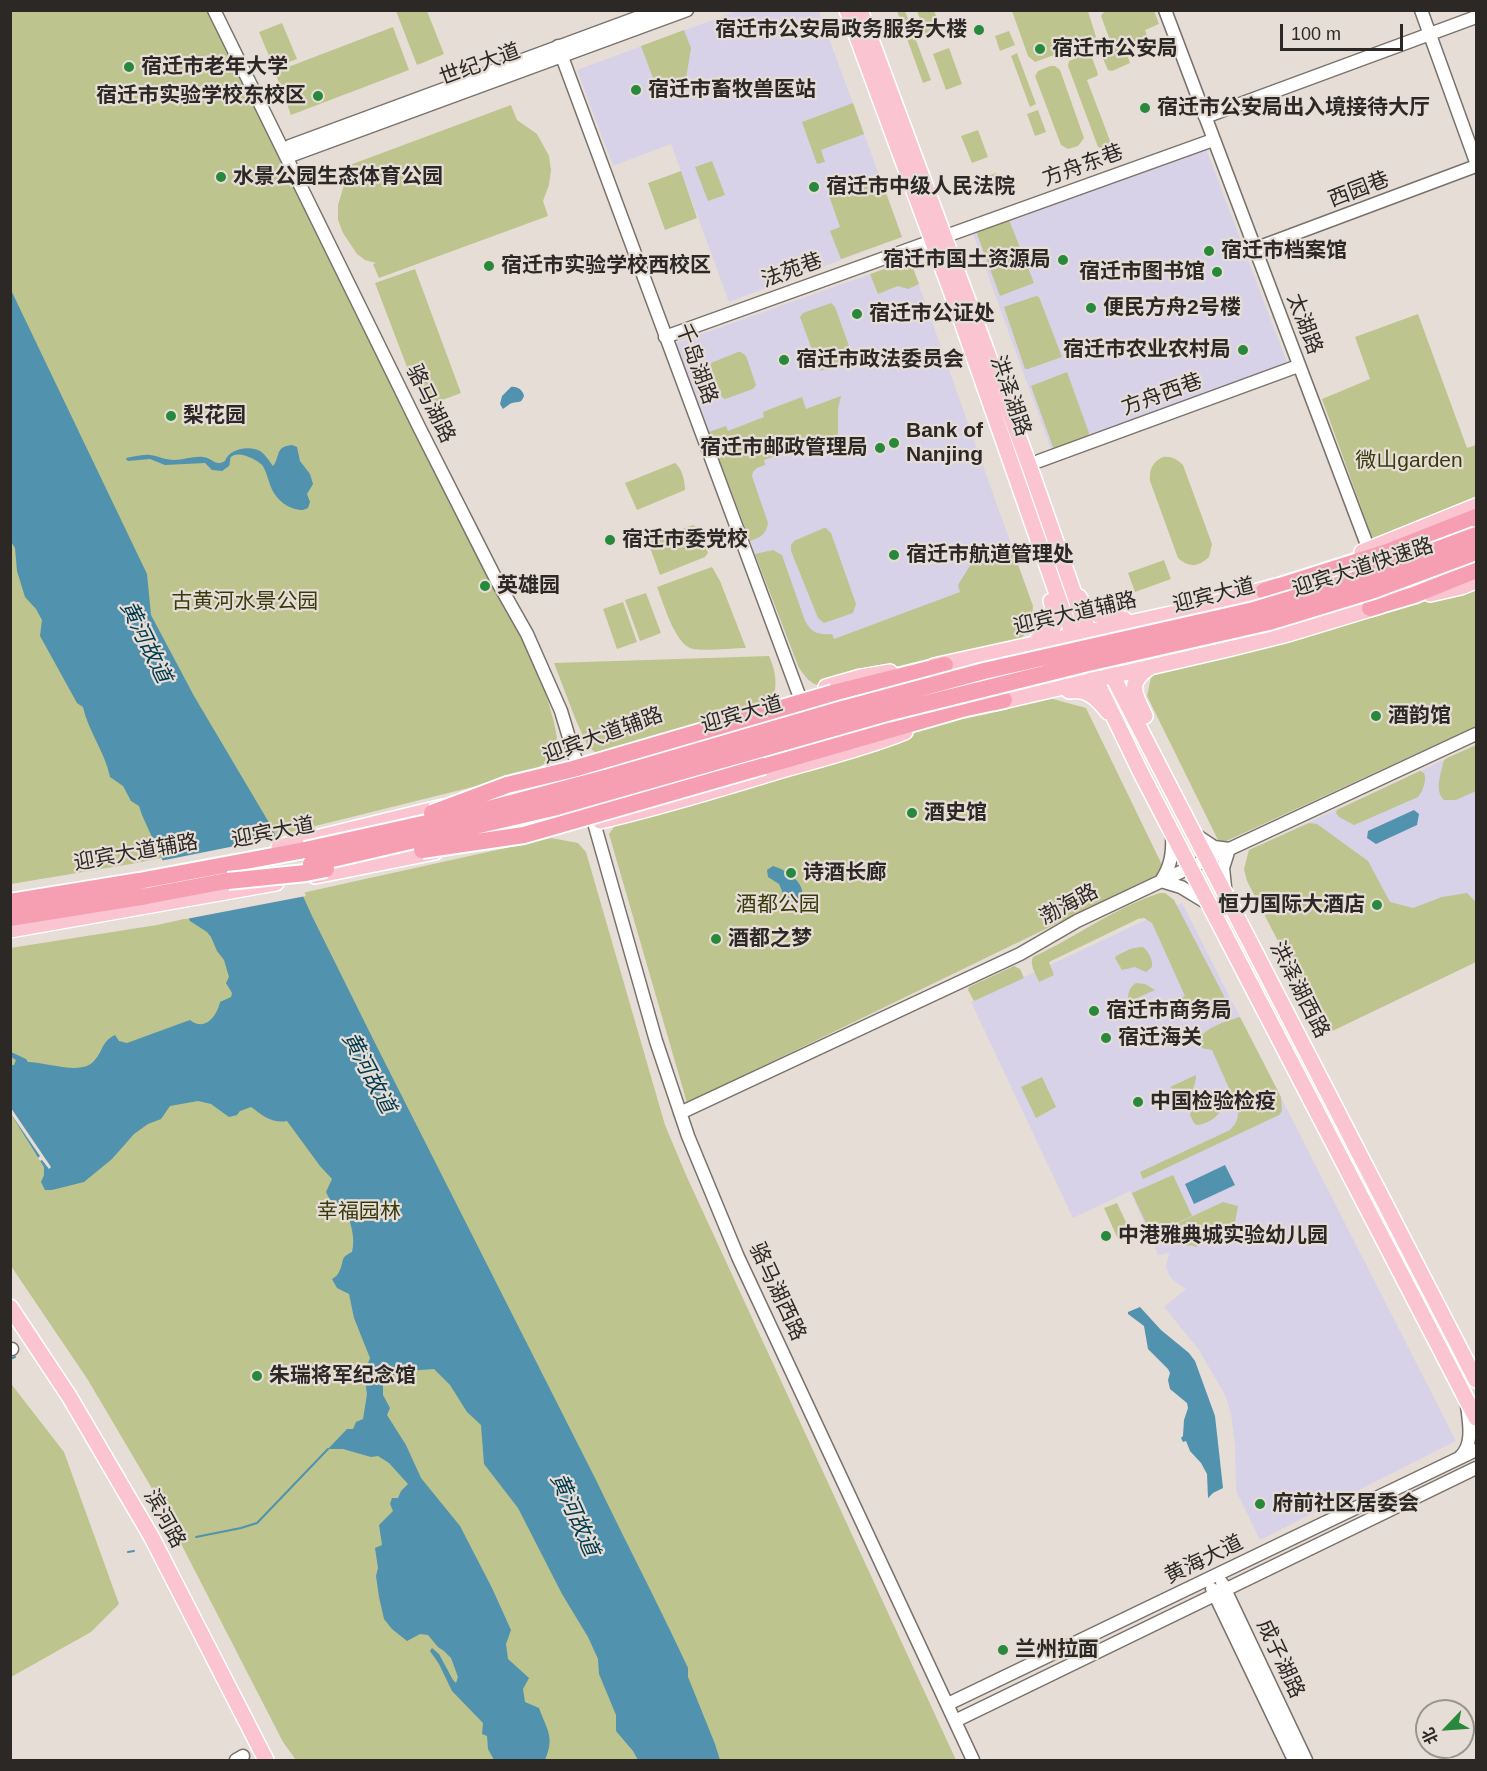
<!DOCTYPE html>
<meta charset="utf-8">
<style>
body{margin:0}
#map{position:relative;width:1487px;height:1771px;overflow:hidden;background:#e6ded6;font-family:Arial,"Noto Sans SC",sans-serif}
canvas{display:block}
.frame{position:absolute;inset:0;border:12px solid #2b2825;pointer-events:none}
.north{position:absolute;left:1415px;top:1699px;width:60px;height:60px;box-sizing:border-box;background:#e6ded6;border:2px solid #9b958f;border-radius:50%;rotate:245deg;font-size:16px;font-weight:700;line-height:24px;text-align:center;color:#2b2825}
.north::after{content:'';display:block;margin:auto;width:21px;height:27px;background:#28883b;clip-path:polygon(50% 0,100% 100%,50% 72%,0 100%)}
.scale{position:absolute;left:1280px;top:24px;width:123px;height:27px;box-sizing:border-box;border:3px solid #2b2825;border-top:0;padding-left:8px;font-size:18px;line-height:21px;white-space:nowrap;color:#2b2825;-webkit-text-stroke:4px #e6ded6;paint-order:stroke}
</style>
<div id="map">
<canvas width="1487" height="1771"></canvas>
<div class="frame"></div>
<div class="north">北</div>
<div class="scale">100 m</div>
</div>
<script>
const c = document.querySelector('canvas').getContext('2d');
c.lineJoin = 'round';
function fill(path, color) {
  c.fillStyle = color;
  c.fill(path, 'evenodd');
}
function stroke(path, color, width, dash) {
  c.strokeStyle = color;
  c.lineWidth = width;
  c.lineCap = dash ? 'butt' : 'round';
  c.setLineDash(dash || []);
  c.stroke(path);
}
function drawText(font, color, halo, rows, align = 'center') {
  c.font = font + ' Arial,"Noto Sans SC",sans-serif';
  c.lineWidth = 4.5;
  c.setLineDash([]);
  c.textBaseline = 'middle';
  c.strokeStyle = halo;
  c.fillStyle = color;
  for (const [text, x, y, turn = 0] of rows) {
    c.save();
    c.translate(x, y);
    c.rotate((+turn || 0) * Math.PI / 180);
    c.textAlign = isNaN(turn) ? turn : align;
    if (halo) c.strokeText(text, 0, 0);
    c.fillText(text, 0, 0);
    c.restore();
  }
}
const commercial = new Path2D(`
 M737 11H819L902 237 729 302 671 144 613 166 577 70Z
 M1202 138 1291 373 1055 460 969 223Z
 M910 260 1033 606 1031 627 1021 639 808 681 799 668 755 554 676 343Z
 M1476 745V962L1326 1034 1247 881 1244 869 1249 850Z
 M1182 903 1456 1441 1260 1540 1236 1491 1235 1447 1231 1414 1226 1397 1199 1350 1164 1307 1186 1289 1173 1280 1169 1275 1166 1267 1169 1253 1158 1255 1130 1191 1073 1218 971 1002Z`);
const green = new Path2D(`
 M1109 10 1154 11 1159 24 1145 30 1153 51 1147 53 1142 39 1124 45 1130 63 1112 71 1108 70 1100 52 1102 48 1111 43 1101 16 1103 13Z
 M11 11H208L419 427 531 656 544 687 554 722 557 738 544 764 529 773 283 834 131 864 11 884Z
 M396 11H427L444 54 417 65Z
 M897 11H905L931 80 923 83Z
 M917 11H934L942 30 926 36Z
 M1012 11H1088L1096 37 1092 41 1035 62 1028 56Z
 M282 23 297 59 274 68 259 32Z
 M393 27 409 70 291 115 275 72Z
 M684 30 691 48 686 79 687 84 659 94 641 46Z
 M1009 31 1015 45 1000 51 995 36Z
 M949 48 962 84 946 90 933 54Z
 M1017 53 1036 104 1030 107 1011 56Z
 M1088 53 1091 55 1098 74 1097 76 1087 80 1112 146 1103 149 1098 147 1068 66 1069 61Z
 M1050 66H1055L1060 70 1084 138 1078 146 1068 149 1061 145 1035 76 1038 71Z
 M853 103 864 134 821 150 825 162 817 164 802 122Z
 M511 105 517 120 537 134 549 156 551 170 549 185 543 201 548 216 379 278 373 264 376 263 365 260 357 254 343 233 338 220V205L344 185 339 169Z
 M1038 110 1046 132 1035 136 1027 114Z
 M978 130 988 157 972 163 961 136Z
 M712 161 725 195 708 201 695 167Z
 M681 171 697 218 665 230 648 183Z
 M996 173 1000 184 982 191 978 180Z
 M881 179 902 237 841 259 830 231 840 227 827 190 835 187 839 194Z
 M1009 220 1034 283 1000 296 977 234 978 231Z
 M910 260 919 284 908 289 898 286 878 294 870 274Z
 M415 269 461 393 426 406 409 367H407L375 283Z
 M1036 296 1039 297 1062 357 1028 369H1025L1004 307Z
 M831 303 835 307 853 357 820 371 800 317 803 313Z
 M1418 314 1467 448 1476 445V512L1373 540 1322 399 1370 379 1355 337Z
 M738 352H741L746 356 756 385 753 389 725 399 722 397 711 368V363Z
 M1067 372 1089 433 1088 436 1055 448 1053 447 1031 386Z
 M841 396 838 409V438L836 442 820 448 818 441 764 460 765 465 757 468 753 472 752 476 768 523C766 535 760 537 750 541L709 432 726 426 728 431 764 417 763 412 802 397 806 409Z
 M1163 457C1171 456 1177 459 1183 465L1212 544 1209 557C1199 567 1188 568 1178 558L1150 481C1149 470 1152 462 1163 457Z
 M675 463C682 468 685 481 685 490L637 510 625 483Z
 M693 525 698 528 708 553 705 557 660 575 648 542Z
 M824 528H826L831 533 856 604 853 613 824 623 818 618 791 551V545L794 541Z
 M1010 543 1033 606 1031 627 1021 639 839 689C816 686 813 687 799 668L755 554 773 550 782 555 805 621C812 633 818 635 832 634L834 639 960 592 958 585 974 559 991 550Z
 M1164 560 1171 579 1135 592 1128 573Z
 M712 567 720 581 746 648C734 648 698 652 690 648 674 641 663 602 657 587Z
 M1476 574V726L1220 844 1147 696 1151 677 1166 666Z
 M646 593 661 633 640 641 625 600Z
 M623 602 637 642 617 649 603 609Z
 M769 656C776 672 778 685 772 702L598 755 587 745 575 718 554 663Z
 M1042 696 1086 708 1165 871 687 1103 609 834 631 804Z
 M1476 745V791L1456 800H1444C1434 790 1441 775 1443 763L1445 759Z
 M1420 771 1424 773C1427 780 1423 791 1418 797L1354 825 1339 817 1336 813 1337 810Z
 M1309 823 1317 824 1368 861 1390 902 1413 908 1442 897 1467 893 1476 902V962L1326 1034 1247 881 1244 869 1249 850Z
 M551 838 578 843 586 852 665 1125 686 1175 956 1760H296L283 1742 157 1497 88 1380 11 1266 10 948 157 925Z
 M1160 893H1165L1174 900 1225 998 1190 1013 1184 1010 1177 1000 1185 996 1152 923 1144 918 1138 919 1049 962 1054 975 1039 982C1036 974 1029 965 1033 957 1076 937 1114 908 1160 893Z
 M1140 947H1143C1149 952 1153 960 1152 967L1146 972 1135 967 1122 970 1115 958 1116 956 1130 949Z
 M1014 966 1020 969 1024 978 974 1001 968 990 969 987Z
 M1136 983 1145 984 1155 990 1128 1002C1128 994 1128 988 1136 983Z
 M1240 1017 1281 1097 1282 1111 1279 1115 1143 1179 1140 1172 1230 1130C1238 1122 1239 1116 1237 1106L1212 1050 1201 1048 1198 1043C1201 1028 1227 1021 1240 1017Z
 M1196 1075C1195 1095 1186 1100 1170 1087Z
 M1042 1077 1056 1107 1036 1118 1021 1087Z
 M1210 1091 1216 1097 1221 1110C1216 1119 1206 1124 1197 1125L1194 1123 1190 1115 1191 1111 1198 1105 1204 1094Z
 M1173 1175 1192 1216 1151 1234 1132 1193Z
 M1223 1202 1238 1206 1234 1229 1196 1247 1192 1245 1186 1246 1181 1235 1172 1240 1167 1228Z
 M1117 1203 1131 1233 1118 1239 1104 1208Z
 M12 1385 64 1452 119 1604 91 1632 11 1677Z`);
const water = new Path2D(`
 M10 288 147 574 151 615 194 696 271 826 312 916 373 1039 596 1480C626 1543 659 1605 688 1668V1677L715 1744 720 1760H638L633 1751 616 1731V1715L599 1674 598 1659 588 1637 562 1594 518 1508 484 1464 481 1425 467 1412 450 1385 434 1369 408 1371 383 1378V1395L390 1408 387 1415 406 1445 421 1478 460 1526 492 1588 511 1630 506 1644 508 1659 529 1678 523 1689 525 1702 539 1708C547 1730 555 1737 545 1760H494L488 1749 487 1736 482 1734 483 1723 452 1691 439 1664 430 1651 432 1648 439 1654 453 1680 456 1683 458 1677 451 1658 444 1651 438 1647 428 1635 420 1634 407 1641 392 1629 384 1619 379 1597 376 1576 378 1568 375 1548 382 1545 379 1525 393 1511 390 1504 392 1498H398L401 1491 408 1484 389 1463 378 1456 371 1457 343 1449H328L347 1429H353L356 1422 363 1419 367 1394 364 1374 370 1358 354 1318 349 1294 337 1288 332 1279C335 1277 338 1275 339 1272 345 1261 339 1258 352 1252 356 1237 350 1220 344 1206L330 1200 326 1192 332 1179 320 1166 287 1121C272 1124 262 1115 251 1107L240 1111 237 1115 229 1117 211 1104 198 1101 170 1106 161 1119 148 1124 134 1134 112 1159 84 1182 52 1190H45L41 1182 44 1175V1167L11 1114V1065H14L16 1060 11 1057V1052L26 1059 28 1062C47 1062 81 1076 94 1061 104 1050 101 1042 115 1035L119 1041 127 1043 190 1020C205 1032 217 1016 220 1002L231 997 232 993 226 983 229 977 224 960 217 951 211 937 207 932 190 921 142 815 139 806 131 801 123 786 110 777C105 752 88 731 83 707L77 703 40 636 42 620 36 609 25 597 17 571 15 548 10 540Z
 M511 387C517 386 523 390 524 396 521 404 519 401 512 403 509 404 506 407 503 409L500 404 502 396Z
 M292 445 297 447 300 461 310 474 313 484 307 494 310 502 308 508 303 510C289 510 276 500 271 487 268 480 266 470 262 465 256 459 238 450 231 457 230 458 230 464 229 466L222 471 212 470 205 463 165 465 150 459 128 461 126 459V458C133 457 143 454 150 455 159 456 165 460 174 460 183 460 194 456 203 457 213 458 215 467 225 461 229 449 249 445 260 451 266 455 269 461 273 466 281 456 274 447 292 445Z
 M1414 810 1419 814 1417 825 1376 844 1367 838 1368 831Z
 M773 866C787 870 810 885 800 902L794 903 785 898 779 884 768 877 767 870Z
 M1225 1165 1235 1185 1194 1204 1185 1184Z
 M1140 1307 1161 1330 1189 1353 1195 1361 1215 1416 1223 1488 1213 1493 1208 1498 1207 1474 1201 1463 1190 1451 1186 1441 1183 1442 1181 1438 1183 1436 1184 1420 1188 1408 1187 1403 1170 1389 1168 1380 1170 1373 1168 1369 1148 1349 1144 1326 1128 1314V1312Z`);
const pier = new Path2D(`
 M280 837 306 896 186 919 160 861Z
 M11 1108 51 1167 49 1169 42 1160 40 1161 38 1158 40 1156 11 1114Z`);
const stream = new Path2D(`
 M10 1359 15 1357
 M196 1537 241 1528 257 1523 328 1449
 M128 1552 134 1551`);
const minor = new Path2D(`
 M214 10 419 427 497 581 527 634 561 711 580 774
 M1165 10 1369 550
 M1421 10 1476 162
 M558 46 799 695
 M1205 117 1476 17
 M284 150 290 146 658 10
 M287 157 687 10
 M1254 249 1476 166
 M665 337 1213 140
 M1039 461 1298 366
 M585 791 656 1041 688 1136 738 1257 973 1760
 M1172 835C1173 853 1171 866 1161 881L1181 887 1209 904
 M1196 835 1214 847 1229 849 1223 868 1225 887
 M680 1113 1020 954 1077 921 1208 859 1476 734
 M10 1349H12
 M1460 1457C1474 1445 1469 1422 1467 1405
 M1222 1583 1306 1760
 M1212 1589 1294 1760
 M948 1704 1476 1450
 M955 1721 1476 1468
 M236 1760 243 1756`);
const major = new Path2D(`
 M847 10 952 294 1064 614 1141 773 1476 1418
 M860 10 1029 465 1083 619 1094 639
 M1362 552 1476 506
 M1430 594 1461 587 1476 581
 M1079 597C1088 616 1105 618 1124 619
 M1038 639C1058 632 1057 618 1051 601
 M934 666 1198 608 1276 586
 M1109 669 1476 1380
 M826 687 861 677 890 672
 M1069 691C1087 688 1097 698 1108 712
 M994 703 1228 649 1288 634 1380 606
 M1145 716C1135 695 1126 683 1149 668
 M600 821C662 807 722 788 782 770 824 758 865 748 905 732
 M279 847 443 807
 M315 876 435 852
 M10 930 276 883
 M10 1307 69 1396 151 1536 266 1760`);
const highway = new Path2D(`
 M1264 591 1390 551 1476 517
 M1370 608 1414 595 1476 570
 M833 693 945 665
 M764 766 962 709 1004 700
 M10 902 139 881 305 850
 M10 918 147 896 242 878`);
const highwayBridge = new Path2D(`
 M432 813 507 785 573 769 833 693
 M305 850 481 811 609 777 839 710 984 671 1254 610 1361 578 1476 535
 M422 850 524 835 764 766
 M311 864 553 808 887 713 1088 663 1269 622 1374 590 1476 552
 M228 881 306 873 326 869`);
const markers = [
 [979,30,6,"#28883b"],
 [1040,49,6,"#28883b"],
 [129,67,6,"#28883b"],
 [636,90,6,"#28883b"],
 [318,96,6,"#28883b"],
 [1145,108,6,"#28883b"],
 [221,177,6,"#28883b"],
 [814,187,6,"#28883b"],
 [1209,251,6,"#28883b"],
 [1063,260,6,"#28883b"],
 [489,266,6,"#28883b"],
 [1217,272,6,"#28883b"],
 [1091,308,6,"#28883b"],
 [857,314,6,"#28883b"],
 [1243,350,6,"#28883b"],
 [784,360,6,"#28883b"],
 [171,416,6,"#28883b"],
 [894,443,6,"#28883b"],
 [880,448,6,"#28883b"],
 [610,540,6,"#28883b"],
 [894,555,6,"#28883b"],
 [485,586,6,"#28883b"],
 [1376,716,6,"#28883b"],
 [912,813,6,"#28883b"],
 [791,873,6,"#28883b"],
 [1377,905,6,"#28883b"],
 [716,939,6,"#28883b"],
 [1094,1011,6,"#28883b"],
 [1106,1038,6,"#28883b"],
 [1138,1102,6,"#28883b"],
 [1106,1236,6,"#28883b"],
 [257,1376,6,"#28883b"],
 [1260,1504,6,"#28883b"],
 [1003,1650,6,"#28883b"]
];
const poiNames = [
 ["宿迁市公安局政务服务大楼",967,30,"right"],
 ["宿迁市公安局",1052,49],
 ["宿迁市老年大学",141,67],
 ["宿迁市畜牧兽医站",648,90],
 ["宿迁市实验学校东校区",306,96,"right"],
 ["宿迁市公安局出入境接待大厅",1157,108],
 ["水景公园生态体育公园",233,177],
 ["宿迁市中级人民法院",826,187],
 ["宿迁市档案馆",1221,251],
 ["宿迁市国土资源局",1051,260,"right"],
 ["宿迁市实验学校西校区",501,266],
 ["宿迁市图书馆",1205,272,"right"],
 ["便民方舟2号楼",1103,308],
 ["宿迁市公证处",869,314],
 ["宿迁市农业农村局",1231,350,"right"],
 ["宿迁市政法委员会",796,360],
 ["梨花园",183,416],
 ["Bank of",906,431],
 ["Nanjing",906,455],
 ["宿迁市邮政管理局",868,448,"right"],
 ["宿迁市委党校",622,540],
 ["宿迁市航道管理处",906,555],
 ["英雄园",497,586],
 ["酒韵馆",1388,716],
 ["酒史馆",924,813],
 ["诗酒长廊",803,873],
 ["恒力国际大酒店",1365,905,"right"],
 ["酒都之梦",728,939],
 ["宿迁市商务局",1106,1011],
 ["宿迁海关",1118,1038],
 ["中国检验检疫",1150,1102],
 ["中港雅典城实验幼儿园",1118,1236],
 ["朱瑞将军纪念馆",269,1376],
 ["府前社区居委会",1272,1504],
 ["兰州拉面",1015,1650]
];
const streetNames = [
 ["世纪大道",480,65,-20],
 ["方舟东巷",1083,166,-20],
 ["西园巷",1359,190,-21],
 ["法苑巷",792,271,-20],
 ["太湖路",1304,324,69],
 ["千岛湖路",696,364,70],
 ["方舟西巷",1162,395,-20],
 ["洪泽湖路",1010,396,71],
 ["骆马湖路",430,404,64],
 ["迎宾大道快速路",1363,568,-18],
 ["迎宾大道",1214,596,-14],
 ["迎宾大道辅路",1075,614,-13],
 ["迎宾大道",742,715,-16],
 ["迎宾大道辅路",603,736,-20],
 ["迎宾大道",273,833,-11],
 ["迎宾大道辅路",136,853,-10],
 ["渤海路",1069,905,-28],
 ["洪泽湖西路",1299,990,63],
 ["骆马湖西路",777,1292,65],
 ["滨河路",164,1519,61],
 ["黄海大道",1204,1560,-26],
 ["成子湖路",1280,1659,65]
];
const parkNames = [
 ["微山garden",1409,461],
 ["古黄河水景公园",245,602],
 ["酒都公园",778,905],
 ["幸福园林",359,1212]
];
const waterNames = [
 ["黄河故道",145,642,64],
 ["黄河故道",368,1073,62],
 ["黄河故道",574,1515,66]
];
fill(commercial, '#d7d2e8');
fill(green, '#bec48d');
fill(water, '#5192ae');
fill(pier, '#e6ded6');
stroke(stream, '#5192ae', 2);
stroke(minor, '#79726b', 15);
stroke(major, '#fff', 18);
stroke(highway, '#fff', 20);
stroke(minor, '#fff', 12);
stroke(major, '#fac5d1', 15);
stroke(highway, '#f79fb2', 16);
stroke(highwayBridge, '#fff', 20, []);
stroke(highwayBridge, '#f79fb2', 16);
for (const [x, y, r, color] of markers) {
  const dot = new Path2D();
  dot.arc(x, y, r, 0, 2 * Math.PI);
  c.fillStyle = color;
  c.fill(dot);
  stroke(dot, '#e6ded6', 2);
}
drawText('bold 21px', '#2b2825', '#e6ded6', poiNames, 'left');
drawText('21px', '#2b2825', '#e6ded6', streetNames);
drawText('21px', '#373a0c', '#e6ded6', parkNames);
drawText('italic 22px', '#003a4e', '#e6ded6', waterNames);
</script>
